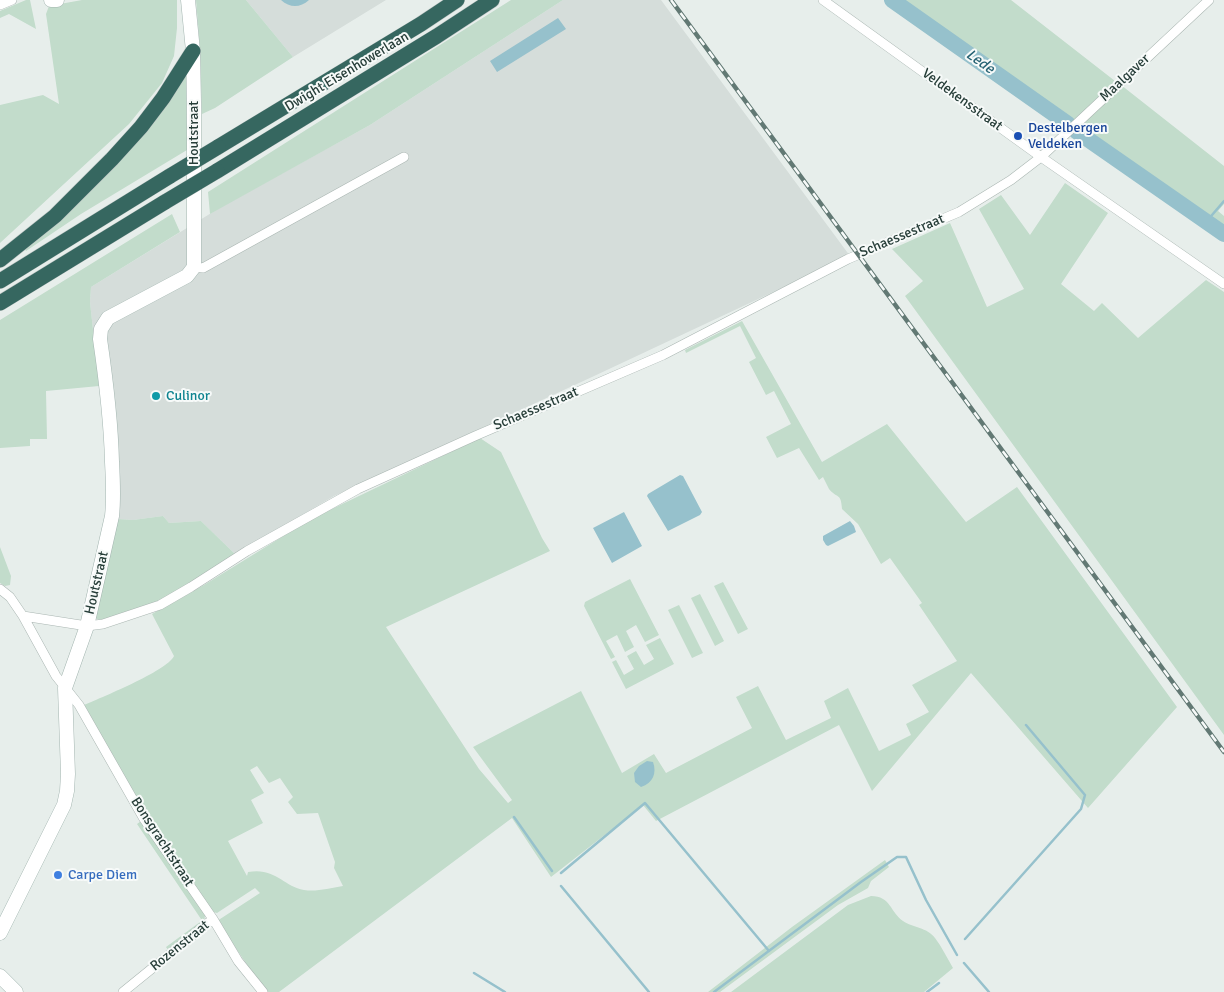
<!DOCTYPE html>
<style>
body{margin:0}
canvas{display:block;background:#e7eeeb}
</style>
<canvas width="1224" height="992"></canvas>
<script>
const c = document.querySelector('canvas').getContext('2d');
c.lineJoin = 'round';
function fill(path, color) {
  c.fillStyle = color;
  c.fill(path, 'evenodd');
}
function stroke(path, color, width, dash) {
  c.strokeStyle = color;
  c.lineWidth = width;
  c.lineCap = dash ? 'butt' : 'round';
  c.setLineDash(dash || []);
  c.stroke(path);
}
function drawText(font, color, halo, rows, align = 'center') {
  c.font = font + ' Signika,sans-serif';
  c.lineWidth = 4;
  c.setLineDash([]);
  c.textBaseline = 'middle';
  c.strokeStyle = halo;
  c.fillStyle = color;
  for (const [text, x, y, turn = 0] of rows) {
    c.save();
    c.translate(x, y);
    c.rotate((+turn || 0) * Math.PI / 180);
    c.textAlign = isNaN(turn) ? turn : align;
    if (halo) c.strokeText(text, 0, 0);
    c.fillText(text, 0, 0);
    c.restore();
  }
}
const built = new Path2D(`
 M246 0H386L293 57Z
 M563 0H661L850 256 592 377 334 496 235 554 201 521 169 523 163 516 133 520 118 519 112 385 99 386 90 302 91 287 221 207 370 125Z`);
const green = new Path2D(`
 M26 0H30L36 29 9 14 0 18V11Z
 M82 0H177V28L174 56 162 83 129 124 0 243V105L43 95 59 104 46 14 49 6Z
 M196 0H246L293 57 215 108 202 114 200 48Z
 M511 0H563L370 125 210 214 208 192Z
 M884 0H1011L1115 81 1064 130Z
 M186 74 187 150 81 214 26 251 24 248Z
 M1121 85 1224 166V204L1218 211 1224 216V239L1074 134Z
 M1065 183 1108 213 1061 284 1094 311 1102 303 1138 338 1206 280 1224 292V735L905 296 923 281 892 249 950 223 987 307 1024 289 979 209 1001 195 1030 235Z
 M172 214 180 232 91 287 90 302 99 386 46 391 47 439H30V446L0 448V320Z
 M742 321 822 462 887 424 966 522 1017 487 1177 707 1088 808 971 673 872 791 839 725 656 821 643 805 551 877 512 818 279 992H266L217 921 260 893 255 888 217 913 210 911 148 817 82 706C100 698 167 671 174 656L152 614 204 585 311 519 480 438 501 452 542 538 550 551 386 627 479 769 508 803 512 800 473 747 581 691 622 773 654 754 666 773 752 728 736 697 758 686 786 740 831 718 824 701 848 688 879 751 911 735 906 724 929 712 912 685 957 661 919 605 922 603 890 558 881 564 858 524 842 509C841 492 837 499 829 489 827 485 825 481 823 477L819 480 799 448 777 458 766 437 791 424 774 391 766 395 749 362 756 358 740 326 686 353 685 350ZM257 766 269 783 280 778 293 797 288 802 297 814 318 813 335 862 334 868 343 886C329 888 317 892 304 890 283 886 275 867 248 872L247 876 228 841 263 823 251 800 264 793 250 770Z
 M163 516 169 523 201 521 235 554C203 575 170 598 134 611 124 614 112 617 101 620L97 619 94 616 118 519 133 520Z
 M0 547 11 576 10 585 5 586 0 583Z
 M630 579 659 635 645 642 636 625 626 631 634 647 625 652 617 635 606 641 615 657 611 659 584 606 585 602Z
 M723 582 748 629 738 634 714 586Z
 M700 594 724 641 715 646 691 598Z
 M679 605 703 653 692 658 668 610Z
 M660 638 674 664 626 689 612 662 616 660 624 675 634 669 627 656 636 651 644 665 654 659 646 645Z
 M141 821 205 915 204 924 168 950 166 947 200 922 201 919 137 824Z
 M885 860 889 867 871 881 868 888 838 905 720 992H708L792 927Z
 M871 896C891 896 890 912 903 921 913 928 927 927 935 938 942 947 947 958 953 968L924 992H731L848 905Z`);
const water = new Path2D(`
 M281 0H309C300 8 290 8 281 0Z
 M558 18 566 29 497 72 490 61Z
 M680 475 683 476 702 512 700 515 668 531 647 496 648 494Z
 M624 512 642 546 612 563 593 528Z
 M850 521 854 526 856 532 828 546 826 545 823 540V536Z
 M647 761 653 762C657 773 653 783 641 787L635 782 634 773 639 766Z`);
const stream = new Path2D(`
 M1206 222 1224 201
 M514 817 552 871
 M561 873 645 803 769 951
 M561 886 649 992
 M965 939 1081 809 1085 795 1026 725
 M964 963 989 992
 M474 973 505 992
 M714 992 861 882 897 857H906L926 900 957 955
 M927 992 939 983`);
const river = new Path2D(`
 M892 0 1068 124
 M1076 131 1224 234`);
const street = new Path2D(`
 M823 0 1041 157 1224 284
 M0 5 12 0
 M194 267 203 268 404 157
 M0 589 10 597 23 616 56 676 79 705 144 819 213 919 238 961 263 992
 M23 616 87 626 103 624 160 605 191 587 247 551 358 489 475 436 663 355 848 259 959 212 1011 180 1041 157 1209 0
 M123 992 213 919`);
const secondary = new Path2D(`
 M51 0H57
 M0 933 64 805 67 791 68 774 65 688 87 626 112 516C114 498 113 480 112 462 111 421 106 380 100 339L101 329 108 318 187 276 194 267V102L193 51 188 0
 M0 976 16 992`);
const highway = new Path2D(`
 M218 147 421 24 457 0
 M217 171 437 36 492 0
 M0 260 55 216 112 159 141 127 163 98 193 51
 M0 281 170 176
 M0 303 165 202`);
const rail = new Path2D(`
 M671 0 1224 752`);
const highwayBridge = new Path2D(`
 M170 176 218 147
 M165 202 217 171`);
const markers = [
 [1018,136,5,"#1a4fb4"],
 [156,396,5,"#0f9aa8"],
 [58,875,5,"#3f7fe0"]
];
const streetNames = [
 ["Dwight Eisenhowerlaan",347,72,-31],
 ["Maalgaver",1125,78,-43],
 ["Veldekensstraat",962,100,36],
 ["Houtstraat",194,133,-90],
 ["Schaessestraat",902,236,-23],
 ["Schaessestraat",536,409,-23],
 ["Houtstraat",97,583,-77],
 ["Bonsgrachtstraat",162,842,57],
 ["Rozenstraat",180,946,-39]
];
const transitNames = [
 ["Destelbergen",1028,128],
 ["Veldeken",1028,144]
];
const cultureNames = [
 ["Culinor",166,396]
];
const shopNames = [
 ["Carpe Diem",68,875]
];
const waterNames = [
 ["Lede",980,62,35]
];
fill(built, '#d5ddda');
fill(green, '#c2dccb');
fill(water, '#96c1cc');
stroke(stream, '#96c1cc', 2.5);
stroke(river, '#96c1cc', 16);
stroke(street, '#aab6b2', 10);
stroke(secondary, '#a3b5b0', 15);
stroke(highway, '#c3c9c8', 16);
stroke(street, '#fff', 9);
stroke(secondary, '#fff', 14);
stroke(highway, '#366760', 15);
stroke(rail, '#627974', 4.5);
stroke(rail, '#f7faf9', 2.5, [8]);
stroke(highwayBridge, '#c3c9c8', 16, []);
stroke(highwayBridge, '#366760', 15);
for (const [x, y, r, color] of markers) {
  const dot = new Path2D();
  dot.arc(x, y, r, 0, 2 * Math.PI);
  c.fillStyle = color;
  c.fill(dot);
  stroke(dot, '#f7faf9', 2);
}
drawText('14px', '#273e39', '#f7faf9', streetNames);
drawText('14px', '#164399', '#f7faf9', transitNames, 'left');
drawText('14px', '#0d838f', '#f7faf9', cultureNames, 'left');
drawText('14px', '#366cbe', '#f7faf9', shopNames, 'left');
drawText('italic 15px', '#276374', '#f7faf9', waterNames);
</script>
